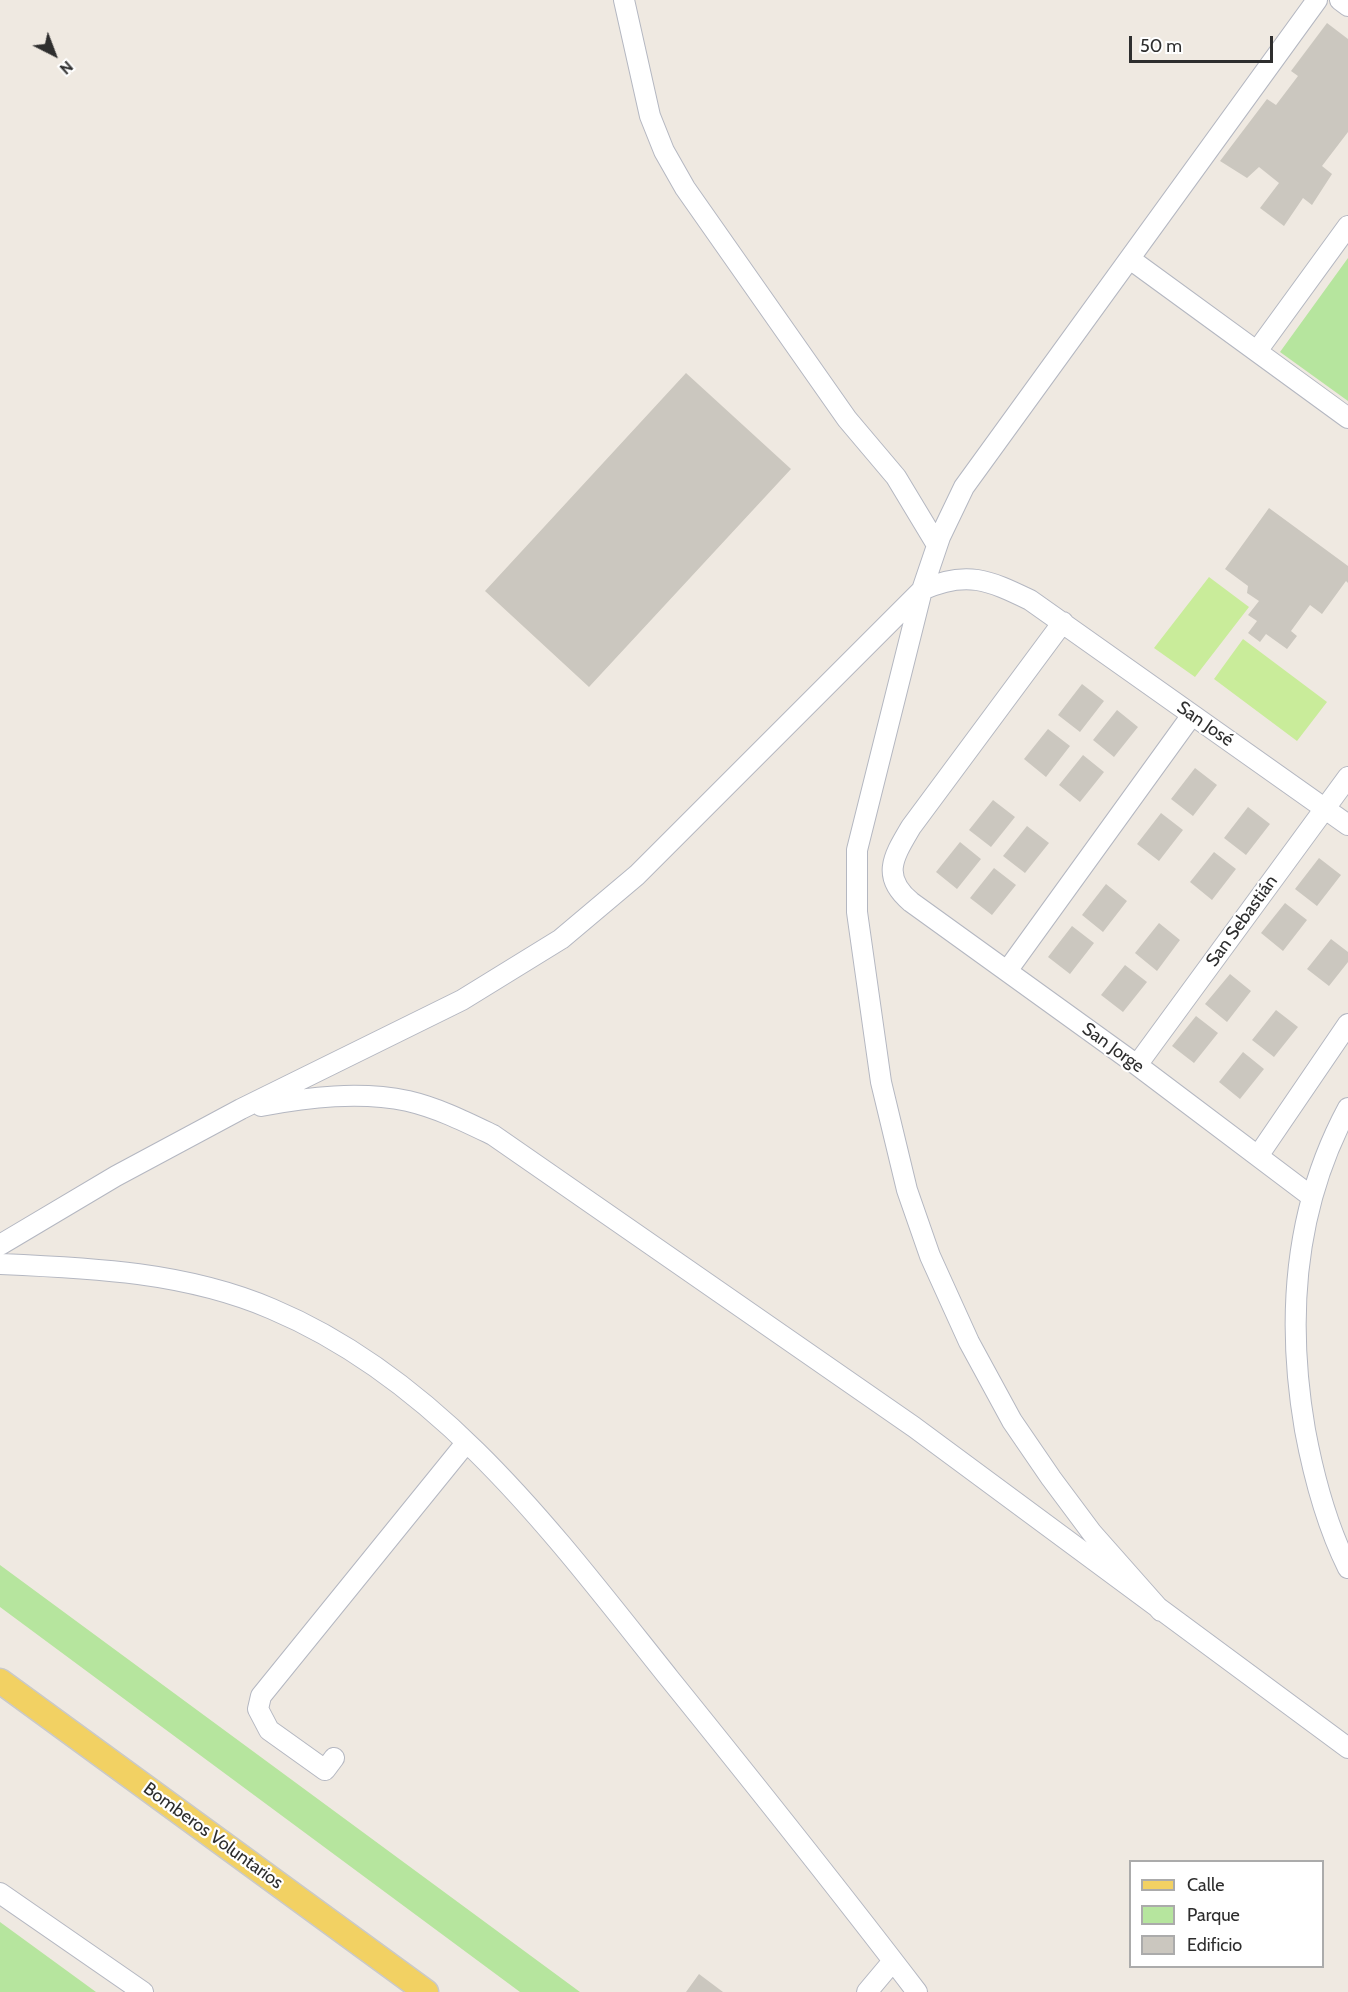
<!DOCTYPE html>
<meta charset="utf-8">
<style>
body{margin:0}
#map{position:relative;width:1348px;height:1992px;overflow:hidden;background:#efe9e1;font-family:Cabin,sans-serif}
canvas{display:block}
.legend{position:absolute;left:1129px;top:1860px;width:195px;height:108px;box-sizing:border-box;background:#fff;border:2px solid #ababab;margin:0;padding:8px 10px;list-style:none;font-size:18px;color:#2e2e2e}
.legend li{display:flex;align-items:center;gap:12px;height:30px}
.legend b{width:30px;border:2px solid #ababab}
.north{position:absolute;left:24px;top:24px;width:60px;height:60px;-webkit-text-stroke:4px #fff;paint-order:stroke;rotate:138deg;font-size:16px;font-weight:700;line-height:24px;text-align:center;color:#2e2e2e}
.north::after{content:'';display:block;margin:auto;width:21px;height:27px;background:#2e2e2e;clip-path:polygon(50% 0,100% 100%,50% 72%,0 100%)}
.scale{position:absolute;left:1129px;top:36px;width:144px;height:27px;box-sizing:border-box;border:3px solid #2e2e2e;border-top:0;padding-left:8px;font-size:18px;line-height:21px;white-space:nowrap;color:#2e2e2e;-webkit-text-stroke:4px #fff;paint-order:stroke}
</style>
<div id="map">
<canvas width="1348" height="1992"></canvas>
<ul class="legend">
<li><b style="height:8px;background:#f2d163"></b>Calle</li>
<li><b style="height:16px;background:#b6e59e"></b>Parque</li>
<li><b style="height:16px;background:#cbc7bf"></b>Edificio</li>
</ul>
<div class="north">N</div>
<div class="scale">50 m</div>
</div>
<script>
const c = document.querySelector('canvas').getContext('2d');
c.lineJoin = 'round';
function fill(path, color) {
  c.fillStyle = color;
  c.fill(path, 'evenodd');
}
function stroke(path, color, width, dash) {
  c.strokeStyle = color;
  c.lineWidth = width;
  c.lineCap = dash ? 'butt' : 'round';
  c.setLineDash(dash || []);
  c.stroke(path);
}
function drawText(font, color, halo, rows, align = 'center') {
  c.font = font + ' Cabin,sans-serif';
  c.lineWidth = 4.5;
  c.setLineDash([]);
  c.textBaseline = 'middle';
  c.strokeStyle = halo;
  c.fillStyle = color;
  for (const [text, x, y, turn = 0] of rows) {
    c.save();
    c.translate(x, y);
    c.rotate((+turn || 0) * Math.PI / 180);
    c.textAlign = isNaN(turn) ? turn : align;
    if (halo) c.strokeText(text, 0, 0);
    c.fillText(text, 0, 0);
    c.restore();
  }
}
const green = new Path2D(`
 M1348 258V401L1280 352Z
 M0 1565 580 1992H520L0 1607Z
 M0 1922 96 1992H0Z`);
const pitch = new Path2D(`
 M1209 577 1249 607 1195 677 1154 648Z
 M1243 639 1327 702 1297 741 1214 679Z`);
const building = new Path2D(`
 M1327 23 1348 39V132L1322 166 1332 174 1312 205 1303 198 1284 226 1260 208 1279 183 1259 167 1247 178 1220 161 1267 99 1276 105 1298 76 1291 71Z
 M686 373 791 469 589 687 485 591Z
 M1269 508 1348 566V583L1346 581 1322 614 1310 605 1291 631 1297 636 1287 649 1266 634 1260 642 1248 633 1257 621 1248 615 1259 601 1247 593 1248 586 1225 569Z
 M1082 684 1104 701 1080 732 1058 715Z
 M1117 710 1138 727 1114 757 1093 740Z
 M1048 729 1070 746 1046 777 1024 759Z
 M1083 755 1104 772 1080 802 1059 785Z
 M1195 768 1217 785 1193 816 1171 799Z
 M993 800 1015 817 991 847 969 830Z
 M1248 807 1270 824 1246 855 1224 838Z
 M1161 813 1183 830 1159 861 1137 844Z
 M1027 826 1049 843 1025 873 1003 856Z
 M960 842 981 859 957 889 936 872Z
 M1214 852 1236 869 1212 900 1190 882Z
 M1319 858 1341 875 1317 906 1295 889Z
 M994 868 1016 885 992 915 970 898Z
 M1106 884 1127 901 1103 932 1082 915Z
 M1285 903 1307 920 1283 951 1261 933Z
 M1159 923 1180 940 1157 971 1135 953Z
 M1072 926 1094 943 1070 974 1048 957Z
 M1331 939 1348 952V962L1329 986 1307 969Z
 M1125 965 1147 982 1123 1012 1101 995Z
 M1230 974 1251 991 1227 1022 1205 1004Z
 M1276 1010 1298 1027 1274 1057 1252 1040Z
 M1196 1016 1218 1033 1194 1063 1172 1046Z
 M1243 1052 1264 1069 1240 1099 1219 1082Z
 M699 1974 723 1992H686Z`);
const minor = new Path2D(`
 M624 0 650 116 664 151 685 188 847 419 896 477 937 545
 M1340 0 1348 6
 M1130 259 1348 418
 M1257 351 1348 226
 M1063 622 911 827C894 856 880 876 911 902L1137 1065 1312 1197
 M1007 971 1192 715
 M1137 1065 1348 777
 M261 1106C309 1097 360 1091 408 1101 438 1108 466 1122 493 1135L914 1427 1348 1748
 M1348 1108C1294 1208 1286 1319 1305 1430 1314 1478 1326 1524 1348 1568
 M1258 1156 1348 1024
 M0 1245 116 1176 241 1109 462 1000 561 939 637 875 922 590C966 570 989 580 1030 600L1348 825
 M0 1264C92 1268 186 1272 272 1309 443 1381 557 1538 669 1678 753 1782 836 1886 917 1992
 M1161 1611 1092 1533 1051 1478 1012 1421 969 1342 930 1256 907 1190 881 1082 857 912V850L922 590 940 537 964 487 1317 0
 M334 1758 325 1770 269 1730 258 1709 261 1696 466 1443
 M0 1893 143 1992
 M867 1992 893 1961`);
const major = new Path2D(`
 M0 1681 426 1992`);
const streetNames = [
 ["San José",1205,724,35],
 ["San Sebastián",1242,921,-54],
 ["San Jorge",1113,1048,36],
 ["Bomberos Voluntarios",213,1836,36]
];
fill(green, '#b6e59e');
fill(pitch, '#c9ec9a');
fill(building, '#cbc7bf');
stroke(minor, '#b4b7c1', 22);
stroke(major, '#c9c9c9', 27);
stroke(minor, '#fff', 20);
stroke(major, '#f2d163', 24);
drawText('18px', '#2e2e2e', '#fff', streetNames);
</script>
